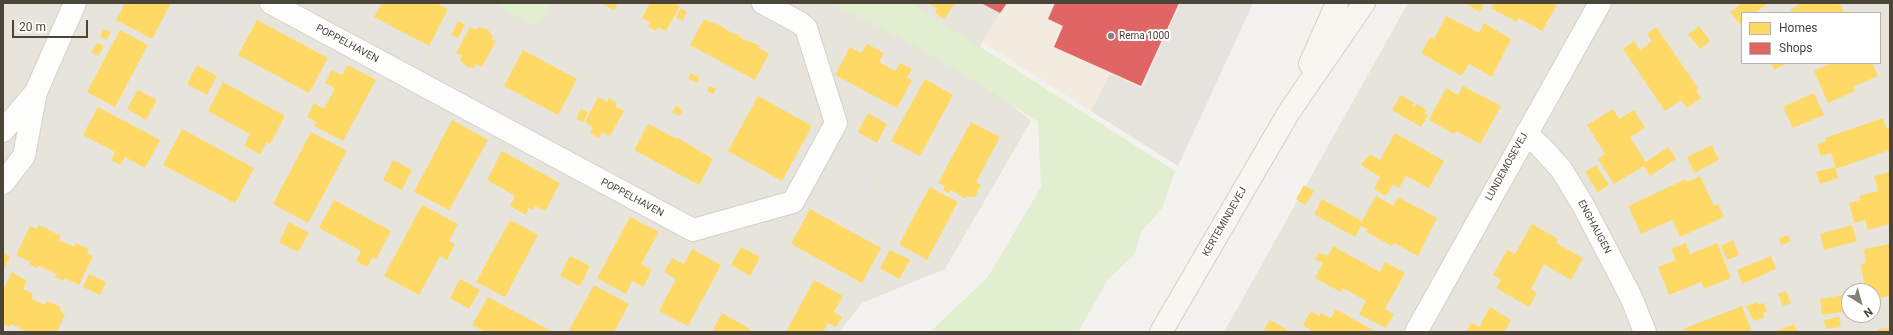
<!DOCTYPE html>
<style>
body{margin:0}
#map{position:relative;width:1893px;height:335px;overflow:hidden;background:#f4f2ee;font-family:Roboto,sans-serif}
canvas{display:block}
.frame{position:absolute;inset:0;border:4px solid #4b4439;pointer-events:none}
.legend{position:absolute;left:1741px;top:12px;width:140px;height:52px;box-sizing:border-box;background:#fff;border:1px solid #b7b4b0;margin:0;padding:5px 7px;list-style:none;font-size:12px;color:#4b4439}
.legend li{display:flex;align-items:center;gap:8px;height:20px}
.legend b{width:20px;border:1px solid #b7b4b0}
.north{position:absolute;left:1841px;top:283px;width:40px;height:40px;box-sizing:border-box;background:#fff;border:1px solid #b7b4b0;border-radius:50%;rotate:143deg;font-size:11px;font-weight:700;line-height:16px;text-align:center;color:#4b4439}
.north::after{content:'';display:block;margin:auto;width:14px;height:18px;background:#868178;clip-path:polygon(50% 0,100% 100%,50% 72%,0 100%)}
.scale{position:absolute;left:12px;top:20px;width:76px;height:18px;box-sizing:border-box;border:2px solid #4b4439;border-top:0;padding-left:5px;font-size:12px;line-height:14px;white-space:nowrap;color:#4b4439;-webkit-text-stroke:3px #fff;paint-order:stroke}
</style>
<div id="map">
<canvas width="1893" height="335"></canvas>
<div class="frame"></div>
<ul class="legend">
<li><b style="height:11px;background:#ffd966"></b>Homes</li>
<li><b style="height:11px;background:#e06666"></b>Shops</li>
</ul>
<div class="north">N</div>
<div class="scale">20 m</div>
</div>
<script>
const c = document.querySelector('canvas').getContext('2d');
c.lineJoin = 'round';
function fill(path, color) {
  c.fillStyle = color;
  c.fill(path, 'evenodd');
}
function stroke(path, color, width, dash) {
  c.strokeStyle = color;
  c.lineWidth = width;
  c.lineCap = dash ? 'butt' : 'round';
  c.setLineDash(dash || []);
  c.stroke(path);
}
function drawText(font, color, halo, rows, align = 'center') {
  c.font = font + ' Roboto,sans-serif';
  c.lineWidth = 4;
  c.setLineDash([]);
  c.textBaseline = 'middle';
  c.strokeStyle = halo;
  c.fillStyle = color;
  for (const [text, x, y, turn = 0] of rows) {
    c.save();
    c.translate(x, y);
    c.rotate((+turn || 0) * Math.PI / 180);
    c.textAlign = isNaN(turn) ? turn : align;
    if (halo) c.strokeText(text, 0, 0);
    c.fillText(text, 0, 0);
    c.restore();
  }
}
const residential = new Path2D(`
 M3 3H1007L967 68 1031 121 945 269 862 303 839 332H3Z
 M1408 3H1890V332H1224ZM1742 13H1880V63H1742ZM1849 291H1873V315H1849Z`);
const commercial = new Path2D(`
 M1007 3H1253L1178 166 982 42Z`);
const green = new Path2D(`
 M494 3H546L550 5 537 27Z
 M829 3H911L1175 171 1162 208 1141 232 1135 254 1108 279 1078 332H930L988 277 1041 187 1038 122C971 78 903 35 829 3Z`);
const parking = new Path2D(`
 M188 3H226L248 15 219 65 169 37Z
 M713 3H745L784 24 773 43 710 10Z
 M1181 3H1253L1178 166 1091 111 1110 74 1142 88Z
 M372 20 426 49 417 69 360 40Z
 M389 86 439 113 414 158 363 131Z
 M499 90 554 120 544 139 488 109Z
 M847 146 881 165 853 216 818 198Z
 M631 159 688 192 678 211 619 179Z
 M565 188 614 213 592 255 542 229Z
 M762 261 796 280 771 323 719 295 730 274 748 284Z`);
const homes = new Path2D(`
 M125 3H171L152 39 116 20Z
 M382 3H436L448 9 429 46 374 17Z
 M600 3H618L614 10Z
 M650 3H674L680 6 666 31 658 27 656 31 648 26 650 22 642 18Z
 M928 3H955L944 19 935 13 937 9Z
 M1464 3H1485L1480 12Z
 M1494 3H1558L1542 31 1519 18 1517 22 1491 8Z
 M1742 3H1768L1755 13H1742L1741 25 1730 12Z
 M1801 3H1839L1845 13H1792L1790 10Z
 M681 8 687 12 682 21 676 17Z
 M1446 16 1479 33 1484 23 1511 39 1492 77 1469 64 1461 76 1421 53 1430 37 1434 39Z
 M704 19 715 24 716 23 735 35V33L740 36 739 37 760 46 759 48 769 54 755 80 690 45Z
 M257 20 328 58 309 93 238 55Z
 M458 21 465 25 458 38 451 35Z
 M1699 26 1710 41 1700 49 1688 34Z
 M470 27 476 30 477 28 480 27 488 30 493 36 491 39 496 41 482 67 476 64 474 68 467 67 460 60 462 56 456 53Z
 M1656 27 1698 88 1696 90 1701 98 1687 108 1681 100 1665 111 1623 49 1634 41 1640 50 1652 41 1647 34Z
 M104 29 111 32 106 40 100 36Z
 M120 30 148 45 115 107 87 92Z
 M97 43 104 46 98 56 91 52Z
 M867 44 884 53 879 62 896 71 900 63 912 69 907 78 912 80 897 108 835 75 850 47 861 53Z
 M523 50 577 79 558 115 504 86Z
 M1771 63H1787L1775 70Z
 M1831 63H1872L1878 76 1853 87 1855 91 1828 103 1814 71Z
 M197 65 217 76 207 95 187 84Z
 M348 65 376 80 343 141 314 126 316 122 307 117 314 103 324 109 335 88 325 83 332 70 342 75Z
 M691 73 700 78 697 83 688 78Z
 M925 79 953 95 920 156 891 141Z
 M223 82 285 116 270 144 267 142 260 154 244 146 250 134 208 111Z
 M709 86 716 89 713 94 707 91Z
 M1463 86 1501 106 1480 144 1457 131 1454 134 1429 120 1446 88 1458 95Z
 M138 90 157 100 146 120 127 109Z
 M1814 93 1824 115 1793 128 1783 107Z
 M1401 95 1414 103 1412 106 1414 108 1417 104 1427 110 1425 114 1428 115 1421 127 1392 110Z
 M758 96 812 126 782 181 728 151Z
 M598 97 607 102 609 98 617 103 615 106 624 111 610 136 602 132 599 138 590 133 593 127 585 122Z
 M676 106 683 110 679 116 672 112Z
 M98 107 160 140 145 168 125 157 120 165 111 160 115 152 83 135Z
 M581 109 588 112 583 122 576 119Z
 M1613 109 1619 119 1634 110 1645 128 1630 137 1646 162 1668 147 1676 159 1650 176 1644 166 1614 184 1598 159 1605 154 1587 125Z
 M868 113 887 124 877 143 858 132Z
 M1883 118 1887 129 1890 128V150L1836 169 1831 153 1821 156 1817 144 1826 141 1825 138Z
 M452 120 488 140 449 210 414 192Z
 M971 122 1000 137 976 182 981 185 975 197 967 196 966 199 951 190 949 193 943 190 945 186 938 183Z
 M648 124 677 139 678 138 713 159 699 185 634 150Z
 M182 129 254 168 235 203 163 165Z
 M311 132 347 151 308 223 273 204Z
 M1395 133 1444 161 1429 188 1406 176 1399 188 1393 184 1386 196 1374 189 1380 177 1361 165 1370 154 1380 160Z
 M1712 145 1719 160 1694 173 1687 157Z
 M502 151 560 183 545 211 535 206 533 210 529 208 526 215 510 206 515 196 487 180Z
 M393 160 412 170 402 190 383 180Z
 M1596 165 1609 185 1598 192 1585 172Z
 M1835 167 1838 178 1820 184 1816 172Z
 M1890 172V224L1868 230 1865 220 1854 223 1849 203 1860 200 1859 196 1878 191 1874 176Z
 M1700 176 1714 206 1718 204 1724 217 1680 237 1672 220 1641 234 1628 206 1686 179 1687 182Z
 M1304 185 1314 191 1305 205 1296 199Z
 M930 187 958 202 927 260 899 244Z
 M1376 196 1393 206 1398 197 1437 218 1418 256 1394 243 1392 246 1366 232 1368 229 1361 226 1355 237 1314 214 1322 199 1362 221Z
 M334 200 391 231 376 259 373 257 367 267 356 261 361 251 319 228Z
 M422 205 458 224 449 241 455 244 447 260 440 256 419 295 384 276Z
 M810 209 881 248 862 283 791 244Z
 M630 217 659 232 641 264 652 270 643 287 632 281 626 294 597 278Z
 M510 220 538 235 505 297 476 282Z
 M289 222 309 233 298 252 279 242Z
 M1532 224 1558 239 1556 243 1583 258 1571 280 1544 264 1531 289 1537 293 1529 307 1496 288 1501 280 1493 275 1507 250 1515 254Z
 M39 225 61 236 59 240 74 247 76 243 89 249 87 253 93 256 79 285 65 278 64 281 55 277 56 274 39 266 37 268 29 264 30 262 16 255 30 226 37 229Z
 M1852 225 1857 241 1824 250 1820 234Z
 M1788 235 1791 241 1781 245 1779 238Z
 M1733 240 1739 255 1727 260 1721 246Z
 M1686 243 1690 254 1717 243 1731 278 1704 289 1701 282 1669 295 1658 267 1676 260 1671 249Z
 M1890 244V296L1873 299V291H1865L1861 264 1866 263 1864 249Z
 M1333 246 1380 272 1385 262 1405 273 1385 309 1394 314 1386 328 1359 314 1366 301 1343 288 1341 292 1315 278 1323 263 1315 259 1319 252 1328 256Z
 M741 247 760 257 750 276 731 265Z
 M692 249 721 265 688 326 659 311 676 279 664 272 672 258 684 264Z
 M890 250 910 260 899 279 880 268Z
 M3 252 10 256 3 271Z
 M570 256 590 266 580 286 560 276Z
 M1771 256 1776 269 1742 284 1737 270Z
 M12 272 27 281 23 289 33 294 31 298 45 305 47 301 61 307 60 311 65 314 57 332H28L11 324 9 327 3 324V285L5 286Z
 M89 274 106 282 100 295 83 287Z
 M460 279 480 290 469 309 450 298Z
 M814 280 843 296 834 312 842 317 836 327 828 323 823 332H786Z
 M594 285 629 304 614 332H568Z
 M1786 291 1791 303 1783 306 1778 294Z
 M1849 294V311L1822 315 1820 299Z
 M488 297 549 330V332H485L472 325Z
 M1758 302 1759 304 1764 303 1767 312 1763 313 1764 318 1754 321 1746 306Z
 M1742 306 1752 332H1684L1683 329Z
 M1490 307 1511 320 1504 332H1466L1471 323 1479 327Z
 M1336 309 1376 332H1310L1311 330 1303 325 1311 311 1319 316 1321 313 1331 318Z
 M722 313 750 329 749 332H712Z
 M1839 317 1841 327 1826 329 1824 320Z
 M1270 320 1291 332H1263Z
 M1794 324 1798 332H1774Z
 M1890 328V332H1878V329Z`);
const shops = new Path2D(`
 M981 3H1007L1000 13Z
 M1055 3H1179L1141 86 1054 47 1063 26 1048 19Z`);
const street = new Path2D(`
 M271 3 693 230 793 202 836 123 806 28 800 23 763 3
 M3 131 35 93
 M1526 134 1540 146 1561 169 1583 205 1631 297 1645 332
 M3 183 24 156 36 92 75 3
 M1416 332 1600 3`);
const secondary = new Path2D(`
 M1310 64 1337 3
 M1161 332 1289 112 1364 3`);
const markers = [
 [1111,36,4,"#868178"]
];
const poiNames = [
 ["Rema 1000",1119,36]
];
const streetNames = [
 ["POPPELHAVEN",347,44,28],
 ["LUNDEMOSEVEJ",1507,167,-61],
 ["POPPELHAVEN",632,198,28],
 ["KERTEMINDEVEJ",1225,222,-60],
 ["ENGHAUGEN",1594,227,62]
];
fill(residential, '#e7e4dc');
fill(commercial, '#f3ebdf');
fill(green, '#e1eecf');
fill(parking, '#e6e3df');
fill(homes, '#ffd966');
fill(shops, '#e06666');
stroke(street, '#d2d0cb', 24);
stroke(secondary, '#d3cfc5', 24);
stroke(street, '#fdfdfc', 22);
stroke(secondary, '#f7f6f1', 22);
for (const [x, y, r, color] of markers) {
  const dot = new Path2D();
  dot.arc(x, y, r, 0, 2 * Math.PI);
  c.fillStyle = color;
  c.fill(dot);
  stroke(dot, '#fff', 1.5);
}
drawText('10px', '#4b4439', '#fff', poiNames, 'left');
drawText('10px', '#4b4439', '#fff', streetNames);
</script>
